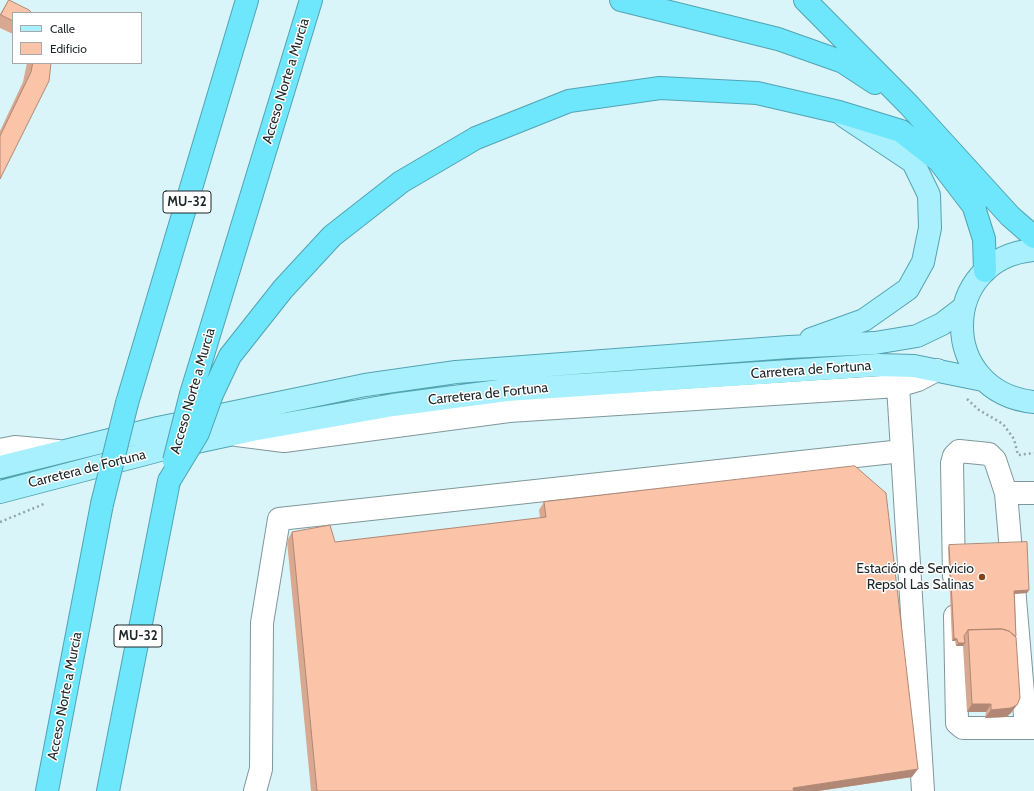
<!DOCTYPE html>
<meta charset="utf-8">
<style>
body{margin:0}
#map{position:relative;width:1034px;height:791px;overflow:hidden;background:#daf5fa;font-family:Cabin,sans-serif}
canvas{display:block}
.legend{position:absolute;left:12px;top:12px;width:130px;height:52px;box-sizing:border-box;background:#fff;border:1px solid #a5a9a9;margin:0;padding:5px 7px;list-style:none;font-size:12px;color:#1d2729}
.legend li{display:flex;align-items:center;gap:8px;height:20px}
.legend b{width:20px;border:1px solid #a5a9a9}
</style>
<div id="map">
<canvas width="1034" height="791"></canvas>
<ul class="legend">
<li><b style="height:5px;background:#a8f0fd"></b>Calle</li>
<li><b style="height:11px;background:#fbc3a7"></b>Edificio</li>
</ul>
</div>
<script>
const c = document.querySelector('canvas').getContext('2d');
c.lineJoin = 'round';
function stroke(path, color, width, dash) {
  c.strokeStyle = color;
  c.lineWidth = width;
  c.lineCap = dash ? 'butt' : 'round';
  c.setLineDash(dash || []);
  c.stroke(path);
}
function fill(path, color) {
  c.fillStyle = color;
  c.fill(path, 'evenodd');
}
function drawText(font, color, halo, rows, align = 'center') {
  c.font = font + ' Cabin,sans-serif';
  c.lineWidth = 3;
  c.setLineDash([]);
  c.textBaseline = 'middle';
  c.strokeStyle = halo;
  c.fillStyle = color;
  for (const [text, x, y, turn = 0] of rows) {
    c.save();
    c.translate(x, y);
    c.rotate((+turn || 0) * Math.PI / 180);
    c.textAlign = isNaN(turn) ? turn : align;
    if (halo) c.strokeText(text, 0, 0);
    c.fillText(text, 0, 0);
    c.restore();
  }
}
const path = new Path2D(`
 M967 399 979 410 1003 424 1014 439 1018 455 1034 453
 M0 522 44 504`);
const minor = new Path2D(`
 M898 386 923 791
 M237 435 284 441 509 411 898 386 918 380 937 370
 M0 450 15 447 58 451
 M1006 493H1034
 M954 576 952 463 954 456 959 451 989 454 995 460 1006 493 1026 728
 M955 616 957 723 963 728H1034
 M255 791 261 769 262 623 279 519 902 451`);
const major = new Path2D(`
 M1034 250C939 258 937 392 1034 402
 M811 339 864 320 908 289 923 262 930 228 929 195 913 162 844 116
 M0 467 158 428 365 385 456 372 789 347 875 343 917 336 942 324 963 308
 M0 492 164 449 252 430 393 405 507 390 878 365 914 366 983 380`);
const highway = new Path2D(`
 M621 0 778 39 843 62 875 83
 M805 0 909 105 1010 216 1034 237
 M970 195 984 239 985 271
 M191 394 311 0
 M212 394 230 356 283 289 332 236 401 182 476 138 569 101 660 88 757 93 839 112 901 131 939 161 975 208
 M127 403 247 0
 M47 791 102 504
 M108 791 169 481`);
const highwayBridge = new Path2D(`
 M174 461 191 394
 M169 481 198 433 212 394
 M102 504 127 403`);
const wall = new Path2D(`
 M9 0 13 13V34L0 28V14Z
 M27 63H51L0 179V131L23 82Z
 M544 502 912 777 818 791H311L287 541 292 532 335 542 540 518 539 510Z
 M949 545 1029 590 1027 593 1015 594 1016 636V637L1011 713 1006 717 985 718 986 712H967L963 646H956L955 641H952L948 548Z`);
const shadedWall = new Path2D(`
 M1029 590 1027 593 1012 594 1014 591Z
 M954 638 957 639 955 641H952Z
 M958 643H965L963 646H956Z
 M972 704H991L986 712H967Z
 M1017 705 1011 713 1006 717 985 718 991 710Z
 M918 769 912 777 818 791H791L793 788Z`);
const building = new Path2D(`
 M9 0 29 10 32 13H13V21L1 15Z
 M33 63H51L49 81 0 179V136L31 72Z
 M855 466 886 493 918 769 793 788 794 791H317L292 532 330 525 335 542 546 517 544 502Z
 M1027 542 1029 590 1014 591 1016 636H1014L1009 631 1002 629 968 630 964 636 965 643H958L957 639 954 638 949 545Z
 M1002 629 1009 631 1016 637 1020 698 1017 705 1011 708 991 710V704H972L968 630Z`);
const markers = [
 [982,577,4,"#884319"]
];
const shields = [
 [187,202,48],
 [138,636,48]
];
const shieldNames = [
 ["MU-32",187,202],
 ["MU-32",138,636]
];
const streetNames = [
 ["Acceso Norte a Murcia",286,81,-73],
 ["Carretera de Fortuna",811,370,-4],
 ["Acceso Norte a Murcia",193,391,-74],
 ["Carretera de Fortuna",488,394,-6],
 ["Carretera de Fortuna",87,469,-14],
 ["Acceso Norte a Murcia",65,696,-79]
];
const poiNames = [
 ["Estación de Servicio",974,569],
 ["Repsol Las Salinas",974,585]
];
stroke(minor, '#7f979b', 24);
stroke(major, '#52a3b2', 24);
stroke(highway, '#52a3b2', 24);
stroke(path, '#91a6a9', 2.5, [2, 3]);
stroke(minor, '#fff', 22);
stroke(major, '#a8f0fd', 22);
stroke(highway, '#6ee6fb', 22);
stroke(highwayBridge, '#52a3b2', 24, []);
stroke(highwayBridge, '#6ee6fb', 22);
fill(wall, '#d8a890');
fill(shadedWall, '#b08875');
fill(building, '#fbc3a7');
stroke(building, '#b08875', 1);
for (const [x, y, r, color] of markers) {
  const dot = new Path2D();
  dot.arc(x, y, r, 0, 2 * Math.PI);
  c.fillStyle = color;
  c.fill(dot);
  stroke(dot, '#fff', 1.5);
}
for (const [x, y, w] of shields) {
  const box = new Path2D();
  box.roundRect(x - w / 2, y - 11, w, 22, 3);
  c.fillStyle = '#fff';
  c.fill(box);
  stroke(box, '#1d2729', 1);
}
drawText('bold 13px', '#1d2729', null, shieldNames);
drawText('14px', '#1d2729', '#fff', streetNames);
drawText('14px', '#1d2729', '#fff', poiNames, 'right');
</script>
